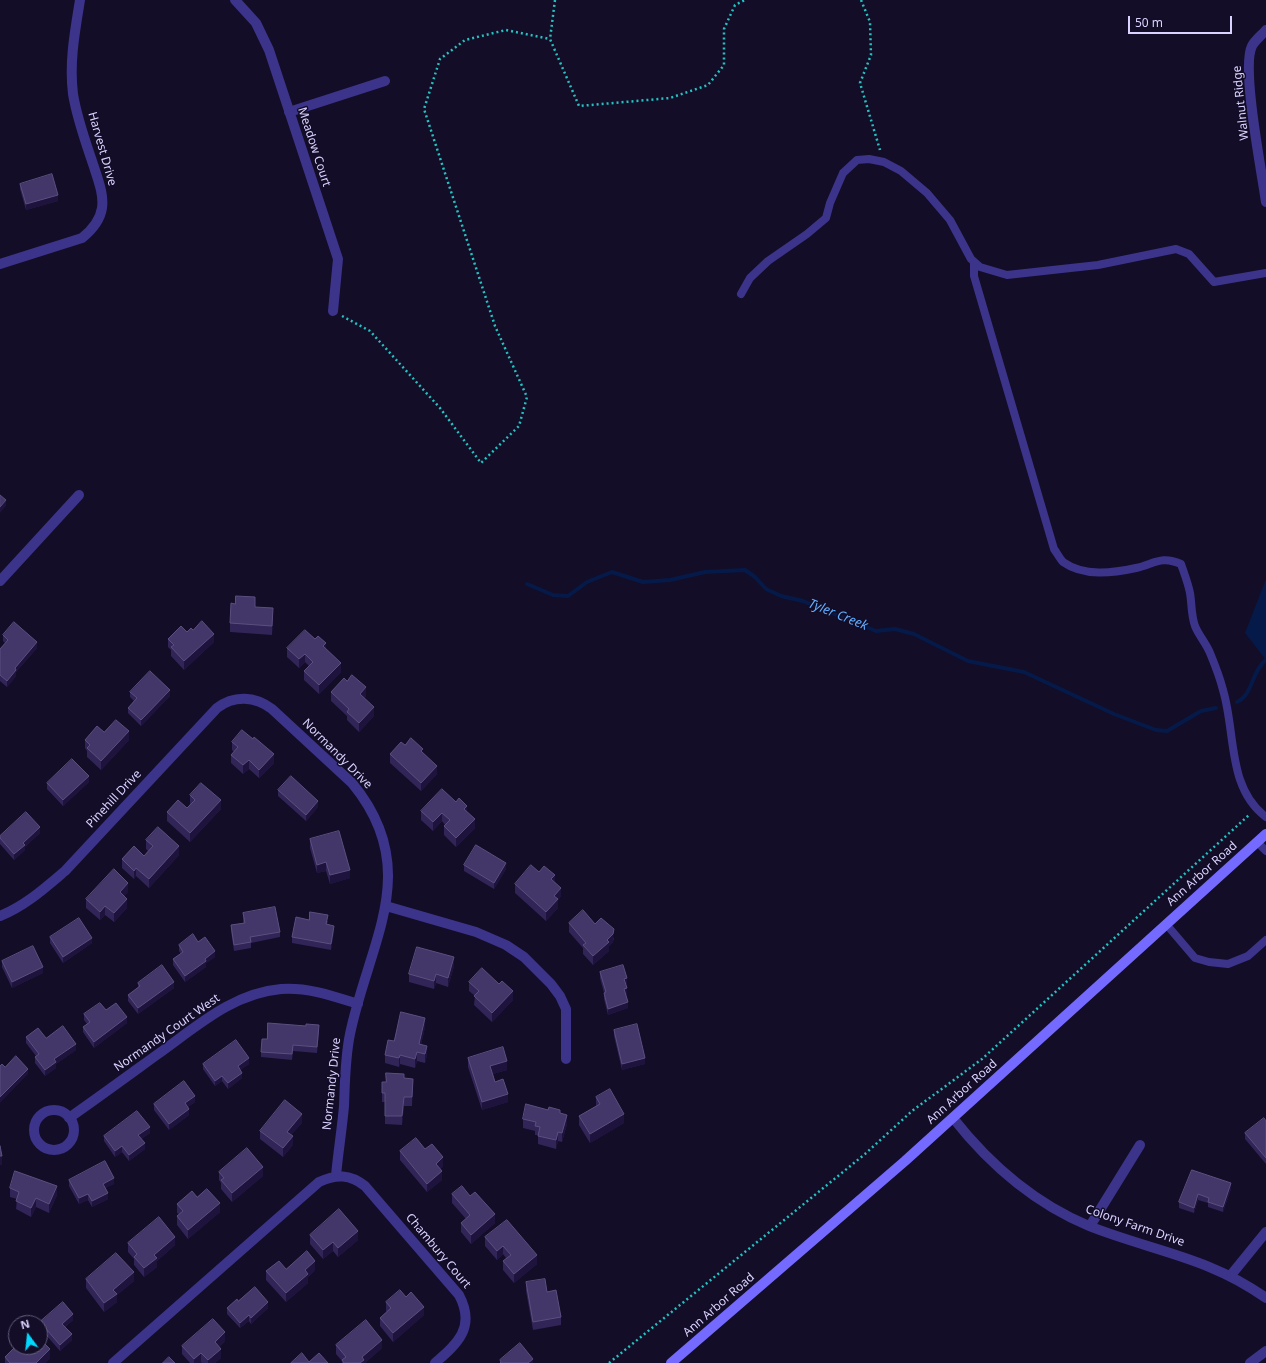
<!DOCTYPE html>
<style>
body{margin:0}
#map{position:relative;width:1266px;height:1363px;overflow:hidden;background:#130d27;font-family:"Noto Sans",sans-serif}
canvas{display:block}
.north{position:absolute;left:8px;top:1315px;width:40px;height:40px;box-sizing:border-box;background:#130d27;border:1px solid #635c7d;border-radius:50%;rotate:345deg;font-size:11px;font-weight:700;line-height:16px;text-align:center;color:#dad3ff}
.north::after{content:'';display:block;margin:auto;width:14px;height:18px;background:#00d8fe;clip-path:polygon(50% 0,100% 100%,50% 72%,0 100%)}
.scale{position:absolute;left:1128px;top:16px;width:104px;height:18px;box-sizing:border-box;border:2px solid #dad3ff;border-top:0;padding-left:5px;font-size:12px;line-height:14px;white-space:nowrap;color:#dad3ff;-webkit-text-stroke:3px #130d27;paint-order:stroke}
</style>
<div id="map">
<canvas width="1266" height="1363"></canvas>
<div class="north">N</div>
<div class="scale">50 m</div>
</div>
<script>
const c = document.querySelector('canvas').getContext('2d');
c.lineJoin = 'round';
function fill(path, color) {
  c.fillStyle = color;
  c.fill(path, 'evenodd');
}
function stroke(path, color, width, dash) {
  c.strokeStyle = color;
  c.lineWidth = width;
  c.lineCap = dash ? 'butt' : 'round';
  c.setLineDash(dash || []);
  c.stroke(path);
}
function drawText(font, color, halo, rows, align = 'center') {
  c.font = font + ' "Noto Sans",sans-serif';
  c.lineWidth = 3;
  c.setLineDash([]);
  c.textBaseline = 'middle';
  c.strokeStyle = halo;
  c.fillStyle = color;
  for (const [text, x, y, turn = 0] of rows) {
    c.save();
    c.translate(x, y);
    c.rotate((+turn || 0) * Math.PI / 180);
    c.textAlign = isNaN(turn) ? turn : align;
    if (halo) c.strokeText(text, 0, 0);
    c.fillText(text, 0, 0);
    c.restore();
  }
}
const water = new Path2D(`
 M1266 579V660L1245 633Z`);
const stream = new Path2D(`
 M527 584 553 595 568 596 587 582 612 572 643 582 670 580 705 572 745 570 755 577 766 589 781 596 803 601 876 631 895 629 914 634 968 661 1024 672 1114 714 1156 730 1167 731 1201 711 1216 708
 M1237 702C1253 695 1252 670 1266 660`);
const path = new Path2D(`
 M555 0 550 39 579 106 670 98 708 85 724 65V29L735 5 745 0
 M861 0 870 22 871 55 860 83 880 150
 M342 316 370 331 440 408 481 463 519 426 527 397 495 326 424 109 440 59 465 40 506 30 550 39
 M609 1363 865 1154 912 1111 982 1059 1249 815`);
const service = new Path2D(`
 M974 262V276L1054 549C1057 553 1060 559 1063 562 1084 577 1113 573 1136 568 1154 564 1161 555 1181 564 1184 573 1188 583 1190 593 1192 605 1191 615 1195 626 1199 636 1206 643 1210 653 1215 665 1220 678 1223 690 1236 733 1227 788 1266 817
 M741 294 750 278 768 261 807 234 826 218 830 203 843 173 857 160 869 159 884 162 901 171 927 193 950 220 971 259 980 267 1007 275 1098 265 1176 249 1189 254 1214 282 1266 273
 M1257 842 1266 851
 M1166 924 1195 958 1209 962 1228 964 1248 956 1266 940`);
const minor = new Path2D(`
 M235 0 256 23 269 50 338 259 333 311
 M1266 30C1262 35 1255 40 1252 46 1241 67 1262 173 1266 202
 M289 112 385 81
 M0 264 82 238C92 230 100 221 102 208 104 194 98 180 94 167 86 143 77 119 73 94 69 62 75 31 80 0
 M0 581 79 495
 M386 906 476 932 506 945 524 957 551 984 560 996 566 1009V1059
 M0 916C25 906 45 888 65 871L217 708C234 695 255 696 272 709L352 783C424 870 369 941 350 1034 345 1058 345 1082 344 1106 342 1129 338 1153 336 1176
 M34 1130a20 20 0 1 1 40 0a20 20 0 1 1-40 0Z
 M69 1118C99 1097 129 1075 158 1054 196 1027 233 993 281 989 308 987 333 996 358 1004
 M953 1118C990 1165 1034 1203 1089 1226 1152 1251 1209 1257 1266 1298
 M1090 1226 1140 1145
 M1231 1275 1266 1232
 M113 1363 319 1182C336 1174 350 1174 365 1186L459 1295C476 1327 458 1343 435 1363
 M1250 1363 1266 1351`);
const secondary = new Path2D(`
 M671 1363 905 1161 1266 834`);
const wall = new Path2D(`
 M20 184 58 201 26 210 20 189Z
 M255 607 273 617 272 635 230 632V623Z
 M193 630 214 642 184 670 171 656V650L168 647V639Z
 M3 635 37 648 16 672V676L7 687 0 681V649L5 643 3 641Z
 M287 648 326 649 341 672 319 694 304 680V671L309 666 305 662 299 668 287 657Z
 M130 692 170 696 141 726 128 713V708L134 701 130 697Z
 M331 692 366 696 364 698 374 716 359 732 347 720V716L331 701Z
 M85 740H129L101 770 87 757V751L85 748Z
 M232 742 274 763 259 778 249 769 243 774 231 763V755L234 752 232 750Z
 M405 745 423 753 437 774 421 791 390 763V754Z
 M89 782 63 806 47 789V783Z
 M278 790 318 807 306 821 278 796Z
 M190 795 221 809 190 842 167 821V812L187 808 190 804Z
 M456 802 467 812 475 828 456 847 444 835V826L445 825 442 821 433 831 421 820V811Z
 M40 833 25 847V850L14 860 0 844V836Z
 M310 839 350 878 330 884 326 871 317 873 310 848Z
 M146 840 179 855 149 888 136 876 134 879 122 868V859L144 856 148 851 146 849Z
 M464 865 506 869 494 889 464 871Z
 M539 872 555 882 561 896 558 900V908L546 921 515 893V884Z
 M128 892 124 896 127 908 114 922 105 915 100 920 86 908V899Z
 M243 913 280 932V937L251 943V948L234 951 231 931V925L243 923Z
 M309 920 328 921 327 924 334 931 331 950 292 943V937Z
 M569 923 595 924 614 938 613 942 609 946V951L593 965 583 954V948L569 932Z
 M50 937 92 943 63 963 50 943Z
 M198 942 215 957 206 963V967L185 982 173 965V959L181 954 179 951V945Z
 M2 961 43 973 12 988 2 967Z
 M454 966 448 987 436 983 434 989 409 982V974Z
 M600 972 627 983 626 984 627 994 626 995 628 1008 608 1015 604 999V993L600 978Z
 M469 982 513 1000 492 1022 474 1005 475 996 469 991Z
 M138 983 174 988 138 1014 128 1001V995L138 988Z
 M106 1010 127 1023 94 1048 83 1032V1027L87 1024 84 1020V1014Z
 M425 1027 421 1045 427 1055 425 1063 417 1061 415 1068 400 1064 399 1067 385 1063V1055L394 1041Z
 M614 1030 645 1064 622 1070 614 1036Z
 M319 1031 317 1053 293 1051 292 1060 261 1057V1052L267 1039Z
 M26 1037 46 1038 76 1050 56 1064V1068L45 1076 35 1063V1057L36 1056 26 1043Z
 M468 1058 507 1070 493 1074 495 1082 508 1102 482 1110 468 1067Z
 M203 1064H249L240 1070 242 1078 228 1089 222 1081 215 1086 203 1069Z
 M404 1078 413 1079 412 1106H404L402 1125 385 1124V1102H382V1082H386Z
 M596 1097 624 1123 590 1143 579 1125V1116L596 1106Z
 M195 1102 188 1107 189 1115 169 1130 154 1110V1104Z
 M560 1113 567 1124 562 1142 558 1141 556 1149 538 1144V1135H535V1131L523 1128V1119Z
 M1266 1121V1164L1245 1139V1133Z
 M302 1123 291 1135 293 1145 283 1157 260 1139V1131Z
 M150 1133 141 1139 145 1149 129 1161 122 1152 115 1157 104 1141V1136Z
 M425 1149 443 1166 440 1169 442 1180 427 1192 400 1160V1151Z
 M1192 1170 1231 1189 1223 1212 1208 1207V1203L1198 1200 1194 1213 1179 1208V1202Z
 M219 1172 263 1176 232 1202 221 1189V1183L219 1180Z
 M69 1180 114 1184 105 1188 108 1199 92 1207 88 1200 79 1204 69 1186Z
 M10 1188 57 1195 49 1213 36 1207 31 1217 16 1209 17 1199 10 1197Z
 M452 1194 495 1223 471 1244 461 1232V1223L466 1219 452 1203Z
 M197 1197 220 1212 188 1239 177 1225V1216L179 1214 177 1213V1204Z
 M507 1220 537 1264 514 1283 503 1270V1261L506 1258 503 1254 497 1260 485 1246V1237Z
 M310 1235 358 1240 338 1257 333 1251 323 1259 310 1244Z
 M128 1243 175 1245 157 1261V1267L144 1277 134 1265V1259L128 1252Z
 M286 1269 315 1270 308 1277V1283L286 1302 266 1280V1271Z
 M86 1279 134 1281 117 1295V1302L104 1312 86 1288Z
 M526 1282 547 1292 561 1317V1325L533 1330 526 1291Z
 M238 1301 268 1308 251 1324 249 1321 240 1328 227 1314V1308Z
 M386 1302 424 1315 393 1342 380 1326V1318L387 1312 386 1311Z
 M73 1320 65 1327 72 1340 60 1351 40 1328V1322Z
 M225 1341 219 1347 221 1358 215 1363H202L201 1362 200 1363H190L182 1354V1346Z
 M336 1345 382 1348 365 1363H342V1361L336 1354Z
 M5 1357 50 1358 45 1363H5Z`);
const shadedWall = new Path2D(`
 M58 195V201L26 210V204Z
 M6 500V506L0 513V507Z
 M273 608V617L272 635V626Z
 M214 634V642L184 670V661Z
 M37 642V648L16 672V676L7 687V681L15 668Z
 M326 643V652L323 646Z
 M305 654V662L299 668V659Z
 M341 663V672L319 694V685Z
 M366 687V696L360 702V694Z
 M170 690V696L141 726V720Z
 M374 707V716L359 732V723Z
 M129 731V740L101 770V761Z
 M274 754V763L259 778V770Z
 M249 760V769L243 774V765Z
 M437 766V774L421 791V783Z
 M89 776V782L63 806V800Z
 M221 800V809L190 842V833Z
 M318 801V807L306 821V815Z
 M467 806V814L464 809Z
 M442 813V821L433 831V822Z
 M475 819V828L456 847V838Z
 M40 827V833L25 847V850L14 860V854L23 843Z
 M179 846V855L149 888V879Z
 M326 862V871L317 873V865Z
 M506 863V869L494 889V883Z
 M136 868V876L134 879V871Z
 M350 870V878L330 884V875Z
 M555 875V884L551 879Z
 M128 883V892L120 901V892Z
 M561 888V896L558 900V908L546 921V912L554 896Z
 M127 899V908L114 922V913Z
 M105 906V915L100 920V912Z
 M334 926V931L331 950V944Z
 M614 929 613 942 609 946V951L593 965V956L607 940Z
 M92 938V943L63 963V957Z
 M215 951V957L206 963V967L185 982V976L205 959Z
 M454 957V966L448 987V978Z
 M43 967V973L12 988V982Z
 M436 974V983L434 989V981Z
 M627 978V983L624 985V979Z
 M174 982V988L138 1014V1008Z
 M627 988V994L624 995V989Z
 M513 991V1000L492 1022V1013Z
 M628 1002V1008L608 1015V1009Z
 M127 1017V1023L94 1048V1042Z
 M425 1018V1027L419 1053V1044Z
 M76 1044V1050L56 1064V1068L45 1076V1070L54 1059Z
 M427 1046V1055L425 1063V1054Z
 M417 1052V1061L415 1068V1059Z
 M400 1055V1064L399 1067V1058Z
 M249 1058V1064L238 1072V1066Z
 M645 1058V1064L622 1070V1064Z
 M507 1061V1070L490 1075V1066Z
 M28 1069V1074L0 1103V1097Z
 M242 1073V1078L228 1089V1083Z
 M222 1076V1081L215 1086V1081Z
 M508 1094V1102L482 1110V1102Z
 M195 1096V1102L185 1109V1103Z
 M404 1097V1106L402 1125V1116Z
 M189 1109V1115L169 1130V1124Z
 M302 1114V1123L287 1140V1132Z
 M624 1114V1123L590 1143V1134Z
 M567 1115V1124L562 1142V1133Z
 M150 1127V1133L138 1141V1135Z
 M558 1132V1141L556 1149V1140Z
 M293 1136V1145L283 1157V1148Z
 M145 1143V1149L129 1161V1155Z
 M122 1146V1152L115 1157V1151Z
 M0 1156H2V1165H0Z
 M443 1157V1166L436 1172V1164Z
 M263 1167V1176L232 1202V1193Z
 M442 1171V1180L427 1192V1184Z
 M114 1178V1184L103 1190V1184Z
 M1231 1183V1189L1223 1212V1207Z
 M57 1186V1195L49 1213V1204Z
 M108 1193V1199L92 1207V1201Z
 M88 1194V1200L79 1204V1198Z
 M1198 1194V1200L1194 1213V1208Z
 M36 1198V1207L31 1217V1208Z
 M220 1203V1212L188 1239V1230Z
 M495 1214V1223L471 1244V1235Z
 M358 1231V1240L338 1257V1248Z
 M175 1237V1245L157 1261V1267L144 1277V1268L154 1255Z
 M333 1242V1251L323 1259V1250Z
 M503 1246V1254L497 1260V1251Z
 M537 1255V1264L514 1283V1274Z
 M315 1261V1270L308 1277V1283L286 1302V1293L305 1270Z
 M134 1272V1281L117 1295V1302L104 1312V1303L113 1290Z
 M268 1302V1308L251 1324V1318Z
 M424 1307V1315L393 1342V1333Z
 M73 1314V1320L62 1329V1324Z
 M249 1315V1321L240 1328V1323Z
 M225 1332V1341L215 1351V1342Z
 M72 1334V1340L60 1351V1345Z
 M382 1340V1348L365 1363H360L362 1357Z
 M50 1349V1358L45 1363H36Z
 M221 1349V1358L215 1363H208V1360Z
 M201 1353V1362L200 1363H194V1359Z
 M533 1359V1363H528Z`);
const building = new Path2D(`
 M52 174 58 195 26 204 20 184Z
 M0 495 6 500 0 507Z
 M236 596 255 597V607L273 608 272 626 230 623 231 603 235 604Z
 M202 621 214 634 184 661 171 647 174 645 168 639 181 626 187 632 191 628 193 630Z
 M14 622 37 642 15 668 16 670 7 681 0 675V649L8 640 3 635Z
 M305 630 315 639 318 636 326 643 323 646 341 663 319 685 304 671 313 662 305 654 299 659 287 648Z
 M150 671 170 690 141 720 128 708 137 698 130 692Z
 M352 675 366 687 360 694 374 707 359 723 347 712 349 709 331 692 344 678 347 681Z
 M116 720 129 731 101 761 87 748 90 745 85 740 97 726 104 732Z
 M242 730 253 739 254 737 274 754 259 770 249 760 243 765 231 755 238 747 232 742Z
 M411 738 423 749 421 751 437 766 421 783 390 754 401 742 405 745Z
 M72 759 89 776 63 800 47 783Z
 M291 776 318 801 306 815 278 790Z
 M201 783 221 800 190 833 167 812 178 800 187 808 195 800 190 795Z
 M442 789 456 802 459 798 467 806 464 809 475 819 456 838 444 826 450 820 442 813 433 822 421 811Z
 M26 812 40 827 23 843 25 845 14 854 0 838V836Z
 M158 827 179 846 149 879 136 868 134 871 122 859 134 846 144 856 153 846 146 840Z
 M339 831 350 870 330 875 326 862 317 865 310 839Z
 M476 845 506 863 494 883 464 865Z
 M531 865 539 872 544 866 555 875 551 879 561 888 554 896 558 899 546 912 515 884Z
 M114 869 128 883 120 892 127 899 114 913 105 906 100 912 86 899Z
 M275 907 280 932 250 937 251 942 234 945 231 925 245 923 243 913Z
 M583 910 595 924 601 918 614 929 613 934 607 940 609 942 593 956 583 945 586 943 569 923Z
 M310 912 328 915 326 924 334 926 331 944 292 937 296 917 309 920Z
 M79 918 92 938 63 957 50 937Z
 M193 934 198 942 205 937 215 951 205 959 206 961 185 976 173 959 183 952 179 945Z
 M33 946 43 967 12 982 2 961Z
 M417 947 454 957 448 978 436 974 434 981 409 974Z
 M162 965 174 982 138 1008 128 995 140 986 138 983Z
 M623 965 627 978 624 979 627 988 624 989 628 1002 608 1009 604 993 606 992 600 972Z
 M482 968 499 984 502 981 513 991 492 1013 474 996 479 991 469 982Z
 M100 1003 106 1010 116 1003 127 1017 94 1042 83 1027 90 1022 84 1014Z
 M401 1012 425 1018 419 1044 427 1046 425 1054 417 1052 415 1059 400 1055 399 1058 385 1055 388 1040 394 1041Z
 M268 1023 306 1026V1024L319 1025 317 1047 293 1045 292 1054 261 1052 262 1039H267Z
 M637 1024 645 1058 622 1064 614 1030Z
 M63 1026 76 1044 54 1059 56 1062 45 1070 35 1057 39 1054 26 1037 38 1028 46 1038Z
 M236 1040 249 1058 238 1066 242 1073 228 1083 222 1076 215 1081 203 1064Z
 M503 1047 507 1061 490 1066 495 1082 503 1079 508 1094 482 1102 468 1058Z
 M16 1056 28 1069 0 1097V1066L2 1064 5 1067Z
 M386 1073 404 1074V1078L413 1079 412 1097H404L402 1116H385V1093H382V1082H386Z
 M184 1081 195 1096 185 1103 189 1109 169 1124 154 1104Z
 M610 1089 624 1114 590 1134 579 1116 600 1104 596 1097Z
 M285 1100 302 1114 287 1132 293 1136 283 1148 260 1131Z
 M526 1104 548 1110 549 1107 560 1110V1113L567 1115 562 1133 558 1132 556 1140 538 1136 540 1127 535 1126 536 1122 523 1119Z
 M137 1111 150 1127 138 1135 145 1143 129 1155 122 1146 115 1151 104 1136Z
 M1264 1118 1266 1121V1158L1245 1133Z
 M416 1138 425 1149 432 1144 443 1157 436 1164 442 1171 427 1184 400 1151Z
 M0 1146 2 1156H0Z
 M247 1148 263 1167 232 1193 221 1180 224 1178 219 1172Z
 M105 1161 114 1178 103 1184 108 1193 92 1201 88 1194 79 1198 69 1180Z
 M1192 1170 1231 1183 1223 1207 1208 1202 1209 1198 1198 1194 1194 1208 1179 1202Z
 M15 1171 57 1186 49 1204 36 1198 31 1208 16 1201 19 1192 10 1188Z
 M462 1186 470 1196 475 1192 495 1214 471 1235 461 1223 470 1215 452 1194Z
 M207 1189 220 1203 188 1230 177 1216 183 1211 177 1204 192 1191 197 1197Z
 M339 1209 358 1231 338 1248 333 1242 323 1250 310 1235Z
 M159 1217 175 1237 154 1255 157 1258 144 1268 134 1257 137 1254 128 1243Z
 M507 1220 537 1255 514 1274 503 1261 511 1255 503 1246 497 1251 485 1237Z
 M307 1251 315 1261 305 1270 308 1274 286 1293 266 1271 279 1261 286 1269Z
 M116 1253 134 1272 113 1290 117 1294 104 1303 86 1279Z
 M545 1279 547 1292 556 1290 561 1317 533 1322 526 1282Z
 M255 1287 268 1302 251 1318 249 1315 240 1323 227 1308 237 1299 238 1301Z
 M400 1290 406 1297 411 1292 424 1307 393 1333 380 1318 391 1308 386 1302Z
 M63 1302 73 1314 62 1324 72 1334 60 1345 40 1322Z
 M213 1319 225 1332 215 1342 221 1349 208 1360 201 1353 194 1359 182 1346Z
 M366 1320 382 1340 362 1357 364 1360 360 1363H344L342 1360 346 1357 336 1345Z
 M40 1339 50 1349 36 1363H10L5 1357 16 1346V1347H40Z
 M520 1343 533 1359 528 1363H500L501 1362 500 1360Z
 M302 1353 309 1362 319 1353 328 1363H291Z
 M169 1357 175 1363H163Z`);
const streetNames = [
 ["Walnut Ridge",1241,103,-96],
 ["Meadow Court",314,147,72],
 ["Harvest Drive",102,149,74],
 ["Normandy Drive",337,754,45],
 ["Pinehill Drive",114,799,-47],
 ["Ann Arbor Road",1202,874,-42],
 ["Normandy Court West",167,1033,-35],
 ["Normandy Drive",332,1084,-84],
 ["Ann Arbor Road",962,1092,-42],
 ["Colony Farm Drive",1135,1226,19],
 ["Chambury Court",438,1251,50],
 ["Ann Arbor Road",719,1305,-41]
];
const waterNames = [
 ["Tyler Creek",838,615,22]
];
fill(water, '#051a48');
stroke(stream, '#051a48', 4);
stroke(path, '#24c2c0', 2.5, [2, 3]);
stroke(service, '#3b348a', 8);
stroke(minor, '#3b348a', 10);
stroke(secondary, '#756aff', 10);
fill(wall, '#312457');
fill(shadedWall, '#1d133c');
fill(building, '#433769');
stroke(building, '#5b4f80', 1);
drawText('12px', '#dad3ff', '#130d27', streetNames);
drawText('italic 13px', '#61aeff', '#130d27', waterNames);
</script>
